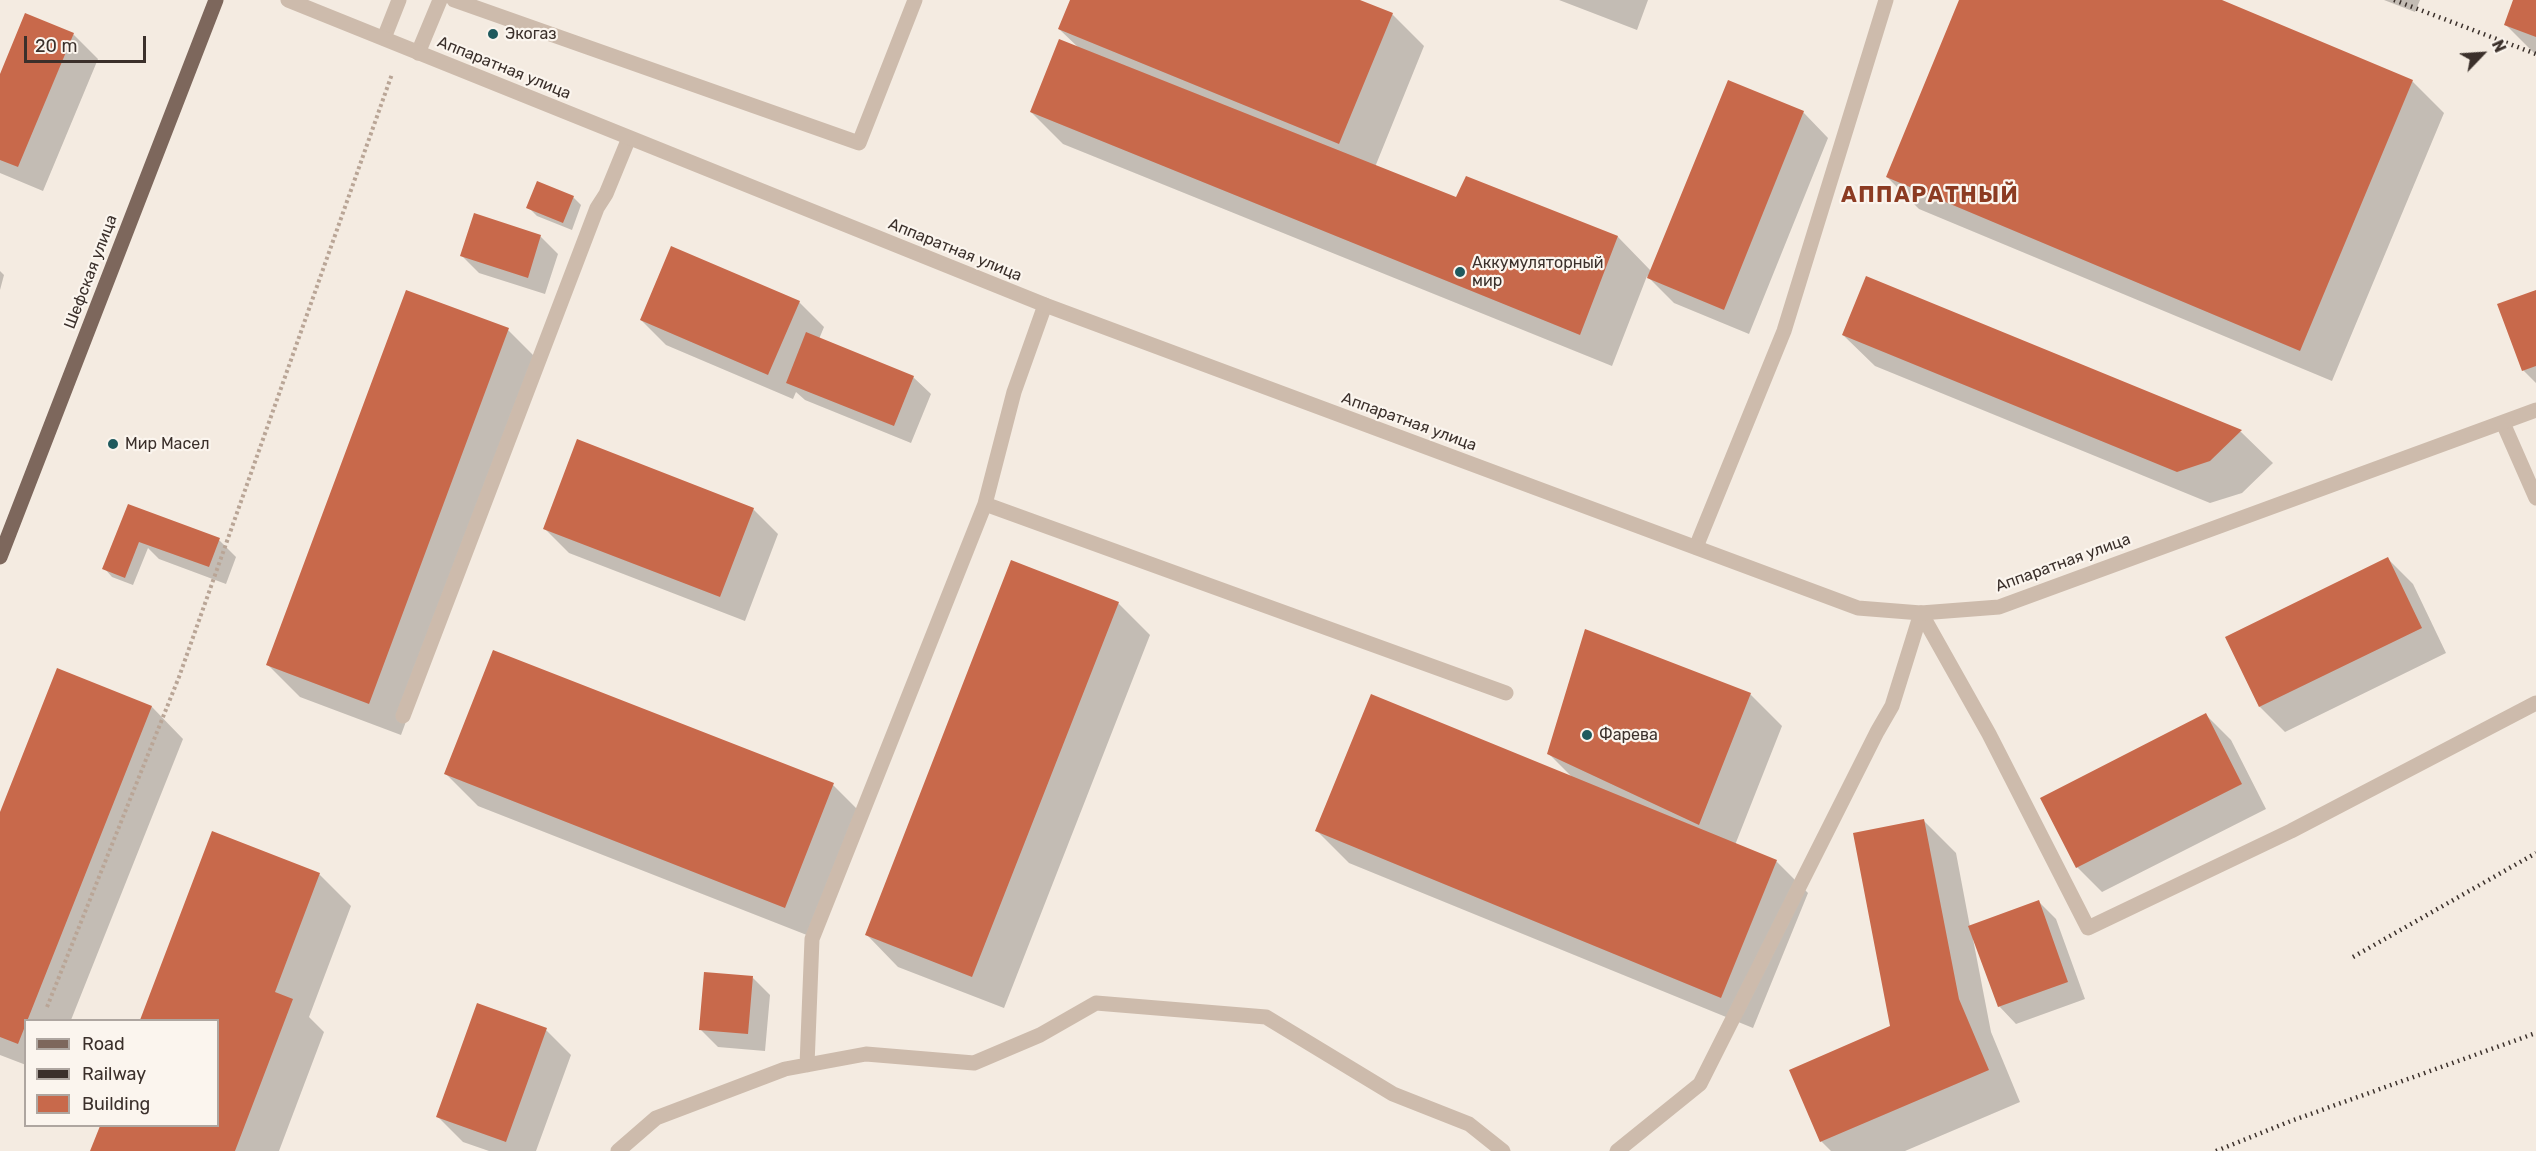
<!DOCTYPE html>
<meta charset="utf-8">
<style>
body{margin:0}
#map{position:relative;width:2536px;height:1151px;overflow:hidden;background:#f4ebe1;font-family:Rubik,sans-serif}
canvas{display:block}
.legend{position:absolute;left:24px;top:1019px;width:195px;height:108px;box-sizing:border-box;background:#fbf5ee;border:2px solid #aea6a0;margin:0;padding:8px 10px;list-style:none;font-size:18px;color:#3b302b}
.legend li{display:flex;align-items:center;gap:12px;height:30px}
.legend b{width:30px;border:2px solid #aea6a0}
.north{position:absolute;left:2452px;top:24px;width:60px;height:60px;-webkit-text-stroke:4px #fbf5ee;paint-order:stroke;rotate:65deg;font-size:16px;font-weight:700;line-height:24px;text-align:center;color:#3b302b}
.north::after{content:'';display:block;margin:auto;width:21px;height:27px;background:#3b302b;clip-path:polygon(50% 0,100% 100%,50% 72%,0 100%)}
.scale{position:absolute;left:24px;top:36px;width:122px;height:27px;box-sizing:border-box;border:3px solid #3b302b;border-top:0;padding-left:8px;font-size:18px;line-height:21px;white-space:nowrap;color:#3b302b;-webkit-text-stroke:4px #fbf5ee;paint-order:stroke}
</style>
<div id="map">
<canvas width="2536" height="1151"></canvas>
<ul class="legend">
<li><b style="height:8px;background:#7d675c"></b>Road</li>
<li><b style="height:8px;background:#3b302b"></b>Railway</li>
<li><b style="height:16px;background:#c8694b"></b>Building</li>
</ul>
<div class="north">N</div>
<div class="scale">20 m</div>
</div>
<script>
const c = document.querySelector('canvas').getContext('2d');
c.lineJoin = 'round';
function fill(path, color) {
  c.fillStyle = color;
  c.fill(path, 'evenodd');
}
function stroke(path, color, width, dash) {
  c.strokeStyle = color;
  c.lineWidth = width;
  c.lineCap = dash ? 'butt' : 'round';
  c.setLineDash(dash || []);
  c.stroke(path);
}
function drawText(font, color, halo, rows, align = 'center') {
  c.font = font + ' Rubik,sans-serif';
  c.lineWidth = 4.5;
  c.setLineDash([]);
  c.textBaseline = 'middle';
  c.strokeStyle = halo;
  c.fillStyle = color;
  for (const [text, x, y, turn = 0] of rows) {
    c.save();
    c.translate(x, y);
    c.rotate((+turn || 0) * Math.PI / 180);
    c.textAlign = isNaN(turn) ? turn : align;
    if (halo) c.strokeText(text, 0, 0);
    c.fillText(text, 0, 0);
    c.restore();
  }
}
const shadow = new Path2D(`
 M1071 0H1356L1392 14 1424 46 1375 167 1457 199 1466 178 1618 237 1651 271 1803 112 1828 138 1749 334 1674 303 1647 276 1612 366 1063 144 1031 112 1080 49 1059 29Z
 M1559 0H1648L1637 30Z
 M1961 0H2218L2412 81 2444 113 2332 381 1919 209 1887 177Z
 M2384 0H2420L2415 12Z
 M2515 0H2536V55L2506 25Z
 M73 34 98 59 43 191 0 173V78Z
 M573 197 581 205 572 230 537 216 528 207Z
 M540 236 558 254 545 294 479 273 462 256Z
 M0 271 4 275 0 290Z
 M1867 278 2241 432 2273 463 2242 493 2210 503 1875 366 1843 335Z
 M2536 292V383L2523 370Z
 M799 302 824 327 819 339 913 377 931 394 911 443 805 400 796 392 793 399 666 345 641 320Z
 M508 330 540 362 401 735 300 697 268 665Z
 M129 506 219 540 236 557 226 584 159 559 148 548 133 585 112 577 104 568Z
 M753 509 778 534 745 621 569 553 544 528Z
 M2388 559 2413 584 2446 653 2285 732 2260 707 2227 638Z
 M1118 603 1150 635 1004 1008 898 967 867 935Z
 M58 670 152 707 183 739 71 1020H26V1065L0 1055V816Z
 M1750 694 1782 726 1735 845 1776 861 1808 893 1753 1028 1349 863 1317 831 1573 778 1549 754Z
 M2206 715 2231 740 2266 809 2102 892 2077 867Z
 M446 774 833 785 865 817 817 939 478 806Z
 M1924 821 1956 853 1970 927 2039 902 2056 919 2085 999 2016 1024 1999 1006 1974 939H1973L1991 1032 2020 1102 1905 1151H1831L1821 1141 1791 1070 1891 1027Z
 M213 833 319 874 351 906 309 1017 324 1032 279 1151H92L101 1126H218V1020H141Z
 M753 978 770 995 765 1051 718 1047 701 1030Z
 M546 1030 571 1055 536 1151H489L463 1142 438 1117Z`);
const building = new Path2D(`
 M1070 0H1360L1393 13 1339 144 1058 29Z
 M1959 0H2222L2413 80 2300 351 1886 177Z
 M2513 0H2536V37L2504 25Z
 M25 13 74 33 18 167 0 160V74Z
 M1059 39 1456 197 1466 176 1618 236 1580 335 1030 112Z
 M1728 80 1804 111 1724 310 1647 278Z
 M537 181 574 196 563 223 526 208Z
 M474 213 541 235 528 278 460 256Z
 M671 246 800 301 768 375 640 320Z
 M1866 276 2242 430 2210 461 2177 472 1842 335Z
 M406 290 509 328 369 704 266 665Z
 M2536 290V366L2522 371 2497 304Z
 M806 332 914 376 894 426 786 383Z
 M577 439 754 508 720 597 543 529Z
 M128 504 220 538 209 567 139 542 125 578 102 569Z
 M2388 557 2422 628 2259 707 2225 637Z
 M1011 560 1119 602 972 977 865 935Z
 M1585 629 1751 693 1699 825 1547 754Z
 M493 650 834 783 785 908 444 774Z
 M57 668 152 706 18 1044 0 1037V812Z
 M1371 694 1777 860 1721 998 1315 831Z
 M2206 713 2242 784 2076 868 2040 798Z
 M1924 819 1959 999 1989 1070 1820 1142 1789 1070 1890 1026 1853 833Z
 M212 831 320 873 275 992 293 999 235 1151H90L100 1126H218V1020H140Z
 M2039 900 2068 982 1998 1007 1968 926Z
 M704 972 753 976 748 1034 699 1030Z
 M477 1003 547 1028 506 1142 436 1117Z`);
const path = new Path2D(`
 M47 1007 179 677 392 74`);
const lane = new Path2D(`
 M454 0 859 143 915 0
 M384 38 399 0
 M418 53 440 0
 M1045 305 1014 392 985 504 1506 693
 M2503 423 2536 498
 M1696 547 1784 331 1886 0
 M1921 613 1989 734 2088 928 2291 831 2536 703
 M403 716 597 208 606 194 629 138
 M807 1065 812 939 985 504
 M618 1151 656 1118 785 1069 866 1054 974 1063 1040 1035 1096 1003 1266 1017 1393 1094 1469 1124 1503 1151
 M1617 1151 1700 1084 1877 732 1892 706 1921 613`);
const street = new Path2D(`
 M288 0 1045 305 1858 608 1921 613 1999 607 2536 410`);
const primary = new Path2D(`
 M0 557 216 0`);
const rail = new Path2D(`
 M2394 0 2536 54
 M2353 957 2536 853
 M2216 1151 2291 1121 2536 1033`);
const markers = [
 [493,34,6,"#1f5a5e"],
 [1460,272,6,"#1f5a5e"],
 [113,444,6,"#1f5a5e"],
 [1587,735,6,"#1f5a5e"]
];
const poiNames = [
 ["Экогаз",505,34],
 ["Аккумуляторный",1472,263],
 ["мир",1472,281],
 ["Мир Масел",125,444],
 ["Фарева",1599,735]
];
const streetNames = [
 ["Аппаратная улица",504,68,22],
 ["Аппаратная улица",955,250,22],
 ["Шефская улица",91,272,-69],
 ["Аппаратная улица",1409,422,20],
 ["Аппаратная улица",2063,563,-20]
];
const districtNames = [
 ["АППАРАТНЫЙ",1930,196]
];
fill(shadow, '#0003');
fill(building, '#c8694b');
stroke(path, '#b9a596', 4, [3, 3]);
stroke(lane, '#cdbbac', 15);
stroke(street, '#cdbbac', 15);
stroke(primary, '#7d675c', 15);
stroke(rail, '#3b302b', 4.5, [1.5, 4.5]);
for (const [x, y, r, color] of markers) {
  const dot = new Path2D();
  dot.arc(x, y, r, 0, 2 * Math.PI);
  c.fillStyle = color;
  c.fill(dot);
  stroke(dot, '#fbf5ee', 2);
}
drawText('16px', '#3b302b', '#fbf5ee', poiNames, 'left');
drawText('16px', '#3b302b', '#fbf5ee', streetNames);
c.letterSpacing = '1.5px';
drawText('bold 22px', '#8c3b22', '#fbf5ee', districtNames);
c.letterSpacing = '0px';
</script>
